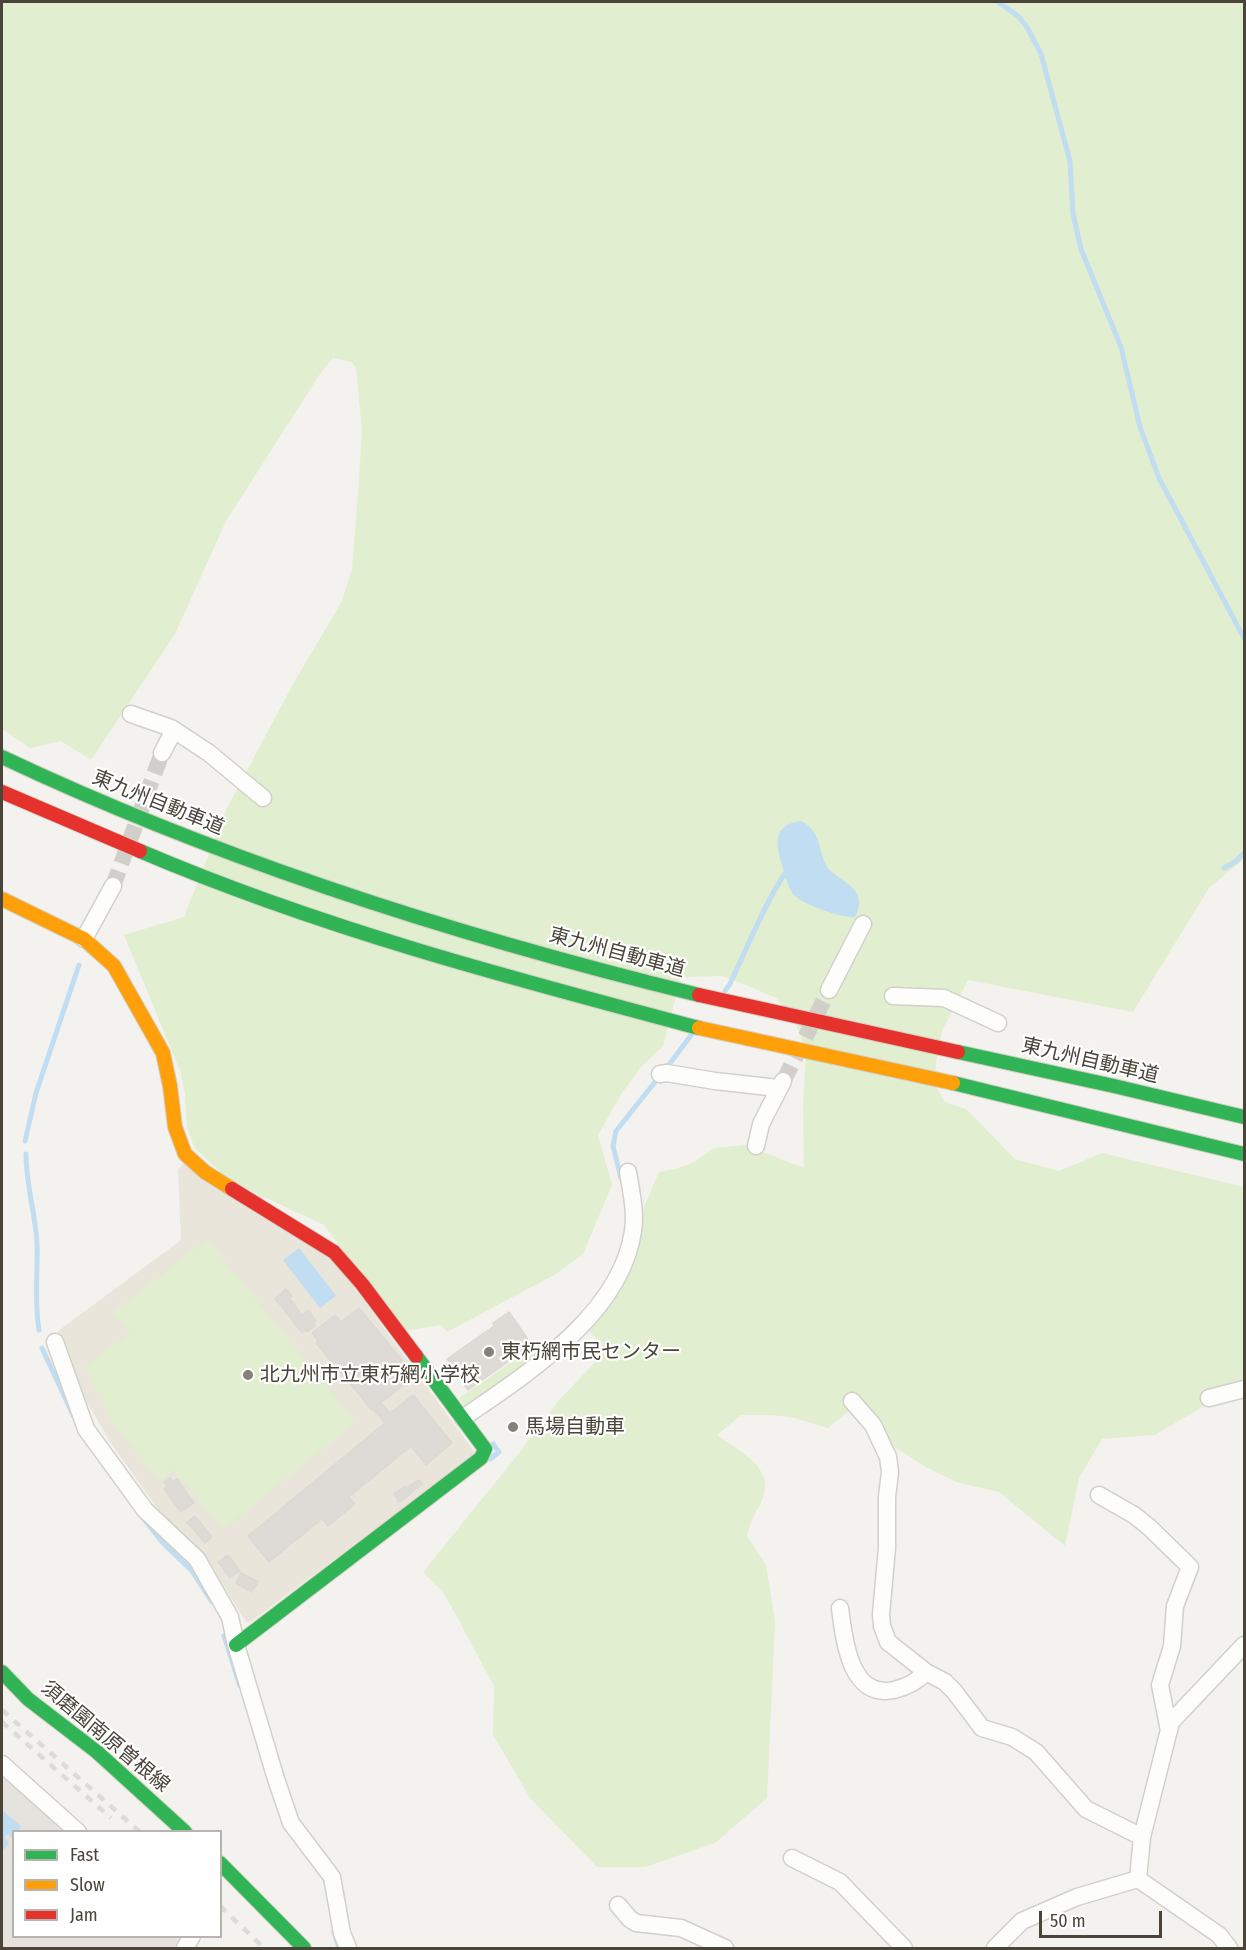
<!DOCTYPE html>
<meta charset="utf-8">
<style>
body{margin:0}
#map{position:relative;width:1246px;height:1950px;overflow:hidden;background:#f4f2ee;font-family:"Fira Sans Condensed",sans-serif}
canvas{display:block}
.frame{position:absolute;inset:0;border:3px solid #4b4439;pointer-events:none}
.legend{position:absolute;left:12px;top:1830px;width:210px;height:108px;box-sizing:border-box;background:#fff;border:2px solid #b7b4b0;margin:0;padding:8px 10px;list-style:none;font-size:18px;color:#4b4439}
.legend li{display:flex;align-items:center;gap:12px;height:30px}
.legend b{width:30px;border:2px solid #b7b4b0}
.scale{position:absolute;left:1039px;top:1911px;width:123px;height:27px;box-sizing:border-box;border:3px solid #4b4439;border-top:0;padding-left:8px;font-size:18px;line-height:21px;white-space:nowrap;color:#4b4439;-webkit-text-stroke:4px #fff;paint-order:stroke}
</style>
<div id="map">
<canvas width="1246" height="1950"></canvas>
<div class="frame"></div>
<ul class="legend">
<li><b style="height:8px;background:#30b455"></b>Fast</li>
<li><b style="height:8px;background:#ff9f0a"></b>Slow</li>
<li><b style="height:8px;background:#e5322d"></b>Jam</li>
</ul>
<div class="scale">50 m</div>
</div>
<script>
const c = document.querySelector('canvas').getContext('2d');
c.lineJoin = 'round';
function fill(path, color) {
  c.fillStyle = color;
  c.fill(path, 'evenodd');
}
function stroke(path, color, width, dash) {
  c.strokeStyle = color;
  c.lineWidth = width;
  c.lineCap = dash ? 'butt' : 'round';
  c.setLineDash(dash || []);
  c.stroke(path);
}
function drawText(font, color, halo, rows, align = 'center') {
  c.font = font + ' "Fira Sans Condensed","Noto Sans JP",sans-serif';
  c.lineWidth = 4.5;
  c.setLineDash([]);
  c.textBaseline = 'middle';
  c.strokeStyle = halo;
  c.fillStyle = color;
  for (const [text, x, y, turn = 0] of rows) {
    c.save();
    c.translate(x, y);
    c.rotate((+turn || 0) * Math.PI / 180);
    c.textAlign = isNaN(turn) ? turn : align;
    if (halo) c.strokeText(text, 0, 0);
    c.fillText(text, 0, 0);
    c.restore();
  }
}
const industrial = new Path2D(`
 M2 1772 71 1831 14 1832V1936L192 1937 185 1948H2Z`);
const education = new Path2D(`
 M186 1160 316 1235 476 1454 249 1623 246 1622 214 1570 165 1519 112 1445 84 1397 64 1352 58 1331 181 1240 178 1170Z`);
const green = new Path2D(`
 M2 2H1244V859L1209 888 1133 1012 968 980 942 1031 936 1063 935 1085 945 1102 966 1109 1015 1159 1059 1171 1102 1153 1244 1187V1382L1155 1435 1102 1439 1079 1478 1065 1546 999 1492 956 1482 926 1467 893 1446 871 1410 849 1411 828 1428 795 1418 773 1415H741L717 1435C736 1449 775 1467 763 1497 757 1513 751 1517 747 1536L766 1565 775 1621 767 1798 715 1843 645 1867H597L530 1798 493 1735 494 1686 444 1593 423 1572 516 1457 559 1400 607 1350 587 1329 639 1219 659 1172 675 1169 694 1162 714 1148 745 1145 804 1168 803 1104 806 1055 802 1039 793 1016 776 998 741 983 722 976 681 977 663 1046 641 1067 622 1093 598 1135 612 1185 583 1254 556 1274 447 1332 441 1325 404 1331 324 1225 230 1181 194 1147 187 1127 185 1093 180 1071 124 935 184 917 226 810 293 684 342 601 352 569 358 494 362 432 356 367 351 362 333 358 320 374 226 521 175 634 91 760 61 741 30 748 2 729Z
 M207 1239 356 1422 223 1530 174 1470 159 1481 112 1421 85 1366 130 1333 113 1313Z
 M533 1348 539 1356 465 1406 459 1398Z`);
const water = new Path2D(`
 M801 821C821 831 818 849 826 865 834 881 872 886 855 917 844 919 803 904 795 896 788 890 787 879 784 871 777 849 769 825 801 821Z
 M299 1248 336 1296 320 1308 283 1260Z
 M2 1810 21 1826 19 1831 14 1832 13 1839 7 1834 4 1838 9 1843 2 1852Z`);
const stream = new Path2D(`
 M998 2 1018 16 1027 27 1041 54 1070 161 1073 213 1081 249 1121 347 1140 427 1159 478 1244 638
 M1224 868 1235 862 1244 853
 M725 991 730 984C739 965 776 878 789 870
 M665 1070 692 1034
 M25 1141 36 1093 79 965
 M26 1154C26 1184 35 1212 37 1242 38 1271 34 1300 39 1330
 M621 1178 613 1146 616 1131 659 1077
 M42 1348 73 1415
 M490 1459 499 1452 493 1444
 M144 1519 162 1542 192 1571 212 1602
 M224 1636 240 1686
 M334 1932 339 1948`);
const building = new Path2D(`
 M286 1289 292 1296 289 1298 302 1315 308 1310 316 1321 313 1323 315 1326 307 1332 306 1330 302 1333 275 1298Z
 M359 1308 415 1376 372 1410 316 1343 318 1341 312 1333 335 1315 341 1322Z
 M509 1312 532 1345 468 1390 447 1359 494 1326 493 1323Z
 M413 1395 452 1443 426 1465 411 1446 349 1497 355 1504 328 1526 322 1519 269 1562 248 1536 385 1423 373 1409 381 1403 390 1413Z
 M170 1478 173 1481 177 1479 194 1503 181 1512 164 1489 167 1486 164 1482Z
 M419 1480 423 1484 412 1492 408 1487Z
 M405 1486 411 1494 399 1502 394 1494Z
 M195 1516 212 1537 205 1543 187 1522Z
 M228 1555 240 1571 230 1578 218 1562Z
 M241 1573 258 1582 252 1592 236 1583Z`);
const streetTunnel = new Path2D(`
 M113 886 162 753
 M784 1080 829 990`);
const street = new Path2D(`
 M131 714 171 728 209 753 263 798
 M162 753 174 730
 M84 939 113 886
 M829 990 863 924
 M893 996 944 998 998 1023
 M660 1074 667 1073 715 1081 778 1088
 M756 1146 761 1124 783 1081
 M55 1342 86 1429 145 1510 197 1559 230 1617 236 1645 276 1779 291 1823 332 1877 342 1933 348 1948
 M1209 1398 1244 1389
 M852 1401 873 1425 888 1457 890 1472 887 1497V1548L881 1614 882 1626 888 1642 926 1672 945 1682 954 1691 982 1728 1012 1737 1036 1752 1086 1809 1142 1837
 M463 1418C526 1374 621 1315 633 1231 636 1211 631 1191 628 1172
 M1099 1495 1134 1515 1149 1527 1190 1567 1175 1606 1172 1646 1160 1685 1169 1731
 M840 1608C844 1638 849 1699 894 1690 906 1687 918 1681 926 1672
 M2 1764 78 1832
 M792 1858 840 1882 904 1948
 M1138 1879 1142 1837 1171 1722 1244 1645
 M618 1905 630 1919 636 1923 681 1928 725 1948
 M185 1948 192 1936
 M995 1948 1022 1921 1077 1897 1138 1879 1219 1935 1229 1948`);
const fast = new Path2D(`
 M2 757C224 862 461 937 699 995
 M140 851C320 928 510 978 699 1028
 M958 1052 1114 1086 1244 1117
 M953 1083 1244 1154
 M236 1645 481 1458 485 1449 416 1356
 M2 1672 28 1699 97 1752 185 1832
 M220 1863 304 1948`);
const slow = new Path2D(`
 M2 899 84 939 114 966 163 1053 170 1086 175 1127 185 1154 205 1172 232 1189
 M699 1028 953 1083`);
const jam = new Path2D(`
 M2 792 140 851
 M699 995 958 1052
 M232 1189 334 1252 362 1284 416 1356`);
const rail = new Path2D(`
 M2 1710 140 1832
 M2 1722 111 1818
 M220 1906 264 1948`);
const markers = [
 [489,1352,6,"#868178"],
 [248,1375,6,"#868178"],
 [513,1427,6,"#868178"]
];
const streetNames = [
 ["東九州自動車道",158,803,22],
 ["東九州自動車道",617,953,15],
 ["東九州自動車道",1090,1061,13],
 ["須磨園南原曽根線",105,1737,40]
];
const poiNames = [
 ["東朽網市民センター",501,1352],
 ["北九州市立東朽網小学校",260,1375],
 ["馬場自動車",525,1427]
];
fill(industrial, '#e6e2de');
fill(education, '#eae5da');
fill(green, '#e1eecf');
fill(water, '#c0ddf1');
stroke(stream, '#c0ddf1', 5);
fill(building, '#dedbd6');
stroke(building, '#dcd9d4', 1.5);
stroke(streetTunnel, '#d2cfca', 16, [16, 8]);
stroke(street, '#d2d0cb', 19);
stroke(fast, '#d3cfc5', 16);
stroke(slow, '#d3cfc5', 16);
stroke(jam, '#d3cfc5', 16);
stroke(street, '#fdfdfc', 16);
stroke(fast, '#30b455', 14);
stroke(slow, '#ff9f0a', 14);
stroke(jam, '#e5322d', 14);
stroke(rail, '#dbdbda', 4.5, [8, 8]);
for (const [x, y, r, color] of markers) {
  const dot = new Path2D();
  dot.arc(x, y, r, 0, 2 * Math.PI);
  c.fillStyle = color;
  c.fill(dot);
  stroke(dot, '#fff', 2);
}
drawText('20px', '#4b4439', '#fff', streetNames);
drawText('20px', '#4b4439', '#fff', poiNames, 'left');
</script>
